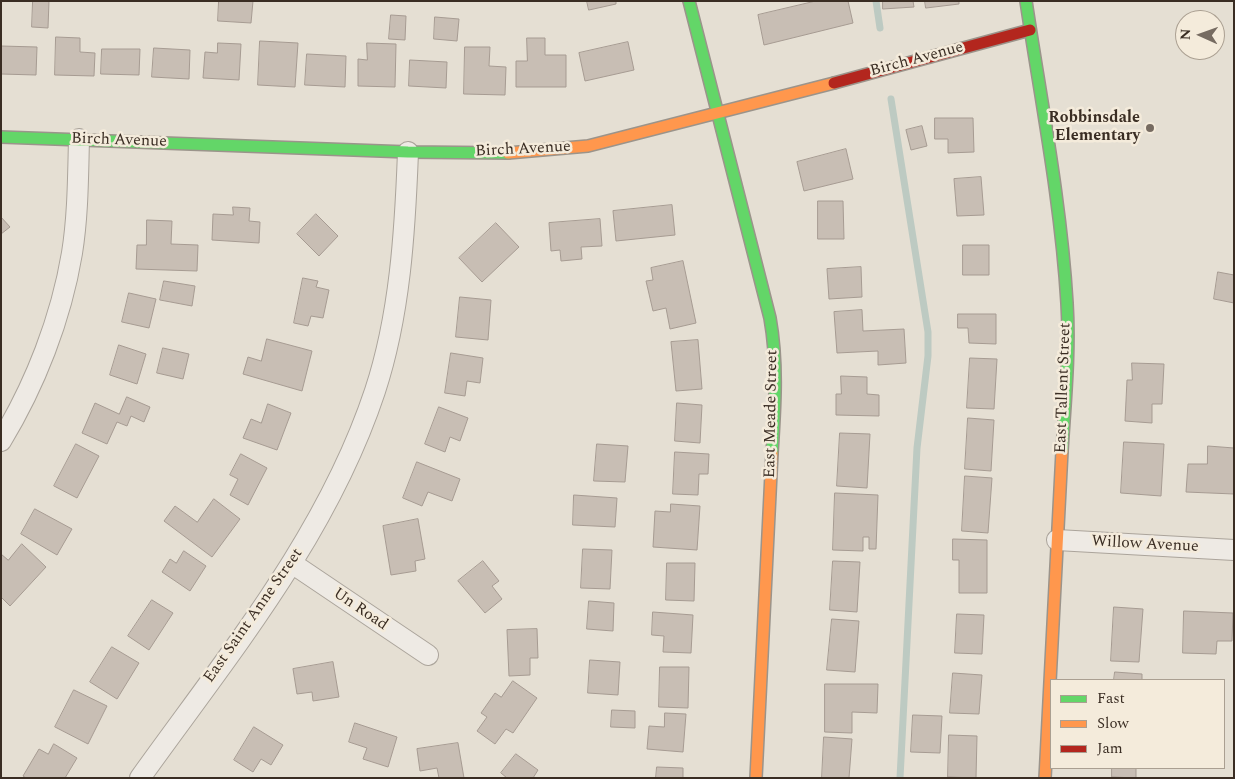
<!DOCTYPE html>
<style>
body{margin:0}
#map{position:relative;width:1235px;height:779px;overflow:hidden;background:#e5dfd3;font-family:Spectral,serif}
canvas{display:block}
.frame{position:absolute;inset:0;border:2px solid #3a2d23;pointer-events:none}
.legend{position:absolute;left:1050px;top:679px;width:175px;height:90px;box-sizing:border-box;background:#f4ebdb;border:1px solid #aa9f91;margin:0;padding:6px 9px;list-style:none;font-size:15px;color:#3a2d23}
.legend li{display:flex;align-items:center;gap:10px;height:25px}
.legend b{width:25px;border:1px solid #aa9f91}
.north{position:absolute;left:1175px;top:10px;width:50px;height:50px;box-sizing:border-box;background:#f4ebdb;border:1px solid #aa9f91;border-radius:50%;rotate:272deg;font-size:14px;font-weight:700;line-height:20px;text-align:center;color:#3a2d23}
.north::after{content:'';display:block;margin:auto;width:18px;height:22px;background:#766b61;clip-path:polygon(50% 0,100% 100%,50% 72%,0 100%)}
</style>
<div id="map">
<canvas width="1235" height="779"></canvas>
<div class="frame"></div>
<ul class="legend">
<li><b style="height:6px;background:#63d668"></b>Fast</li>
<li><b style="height:6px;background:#ff974d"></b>Slow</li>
<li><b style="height:6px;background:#b3261e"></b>Jam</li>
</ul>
<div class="north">N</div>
</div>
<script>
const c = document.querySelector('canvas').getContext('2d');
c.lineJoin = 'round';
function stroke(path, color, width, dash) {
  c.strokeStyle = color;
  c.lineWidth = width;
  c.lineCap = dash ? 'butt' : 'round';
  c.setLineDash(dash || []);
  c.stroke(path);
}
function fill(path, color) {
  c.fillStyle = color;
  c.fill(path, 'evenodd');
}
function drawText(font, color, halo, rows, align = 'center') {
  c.font = font + ' Spectral,serif';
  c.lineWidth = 5;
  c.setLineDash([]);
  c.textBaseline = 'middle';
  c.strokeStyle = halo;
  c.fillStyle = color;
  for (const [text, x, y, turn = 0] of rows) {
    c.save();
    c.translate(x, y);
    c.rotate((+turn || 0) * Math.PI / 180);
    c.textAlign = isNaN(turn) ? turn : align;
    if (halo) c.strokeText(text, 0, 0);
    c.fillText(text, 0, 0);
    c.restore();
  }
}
const stream = new Path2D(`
 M876 1 880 28
 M891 99 928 332V356L917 448 900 778`);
const building = new Path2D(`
 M33 1H49L48 28 32 27Z
 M219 1H253L251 23 218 21Z
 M587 1H616V4L589 10Z
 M816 1H848L853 23 764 45 758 15Z
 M883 1H913L914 7 883 9Z
 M925 1H959V4L926 8Z
 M391 15 406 16 405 40 389 39Z
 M435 17 459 19 457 41 434 39Z
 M56 37 80 38V52L95 53 94 76 55 75Z
 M527 38H545V55H566V87H516V61H527Z
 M260 41 298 43 295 87 258 85Z
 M628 42 634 70 585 81 579 53Z
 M218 43 241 44 239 80 203 78 205 52 217 53Z
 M367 43 396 44 395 87 358 86V59L367 60Z
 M1 46 37 47 36 75 1 74Z
 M465 47H490L489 66 506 67 505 95 464 94Z
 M154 48 190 50 189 79 152 77Z
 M102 49H140L139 75 101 74Z
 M307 54 346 56 345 87 305 85Z
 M410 60 447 62 446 88 409 86Z
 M935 118H973L974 152 948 153V139H935Z
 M922 126 927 146 911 150 906 130Z
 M846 149 853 179 804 191 797 162Z
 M981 177 984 215 957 216 954 179Z
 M818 201H843L844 239H818Z
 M672 205 675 235 616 241 613 211Z
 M233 207 250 208 249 221 260 222 259 243 212 240 213 214 233 215Z
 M316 214 338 236 319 256 297 234Z
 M1 217 10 227 1 234Z
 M600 219 602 246 581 247 582 259 561 261 560 250 551 251 549 223Z
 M147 220 172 221 171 244 198 245 197 271 136 269 137 245H146Z
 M496 223 519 247 482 282 459 258Z
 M963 245H989V275H963Z
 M683 261 696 323 670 329 666 308 653 311 646 281 653 280 651 268Z
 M861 267 862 297 829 299 827 269Z
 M1218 272 1234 275V303L1214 299Z
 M303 278 318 281 316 287 329 290 323 318 311 316 308 326 294 323Z
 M164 281 195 286 192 306 160 300Z
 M129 293 156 299 149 328 122 322Z
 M460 297 491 300 488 340 456 337Z
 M862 310 863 331 904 329 906 363 878 365V351L837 353 834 312Z
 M958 314H996V344L969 343 968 328H958Z
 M267 339 312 351 302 391 243 374 248 357 261 361Z
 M698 340 702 389 676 391 671 342Z
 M119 345 146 354 137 384 110 375Z
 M163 348 189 354 183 379 157 373Z
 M451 353 483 358 480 383 467 381 465 396 445 393Z
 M970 358 997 359 994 409 967 408Z
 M1132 363 1164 364 1162 404H1152V423L1125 421 1127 380H1132Z
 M841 376 867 377V394L879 395V416L836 415V394H841Z
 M127 397 150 407 144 422 131 416 127 426 117 422 107 444 82 433 95 403 119 414Z
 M677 403 702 405 700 443 675 441Z
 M268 404 291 413 277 450 243 438 251 419 261 423Z
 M439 407 468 418 460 441 450 437 445 452 425 444Z
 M968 418 994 420 991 471 965 469Z
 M840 433 870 434 867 488 837 486Z
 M1124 442 1164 444 1161 496 1121 493Z
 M76 444 99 456 77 498 54 486Z
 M597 444 628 446 625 482 594 481Z
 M1208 446 1234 448V494L1186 492 1188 464H1207Z
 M675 452 709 454 708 474H699L698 495 673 494Z
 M241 454 267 468 248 505 230 495 238 479 230 475Z
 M417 462 460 479 452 501 428 492 422 506 403 498Z
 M965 476 992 478 988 533 962 531Z
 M835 493 878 495 876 549H869V537H863V551L833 550Z
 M574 495 617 498 615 527 573 525Z
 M214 499 240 519 212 557 164 521 175 506 197 522Z
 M671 504 700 506 697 550 653 547 655 511 670 512Z
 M35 509 72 529 57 555 21 534Z
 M418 519 425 559 415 561 416 571 391 575 383 526Z
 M953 539 987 540V593H959V560H953Z
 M22 544 46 567 10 606 1 597V554L8 560Z
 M583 549 612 550 610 589 581 588Z
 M184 551 206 566 190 591 162 572 170 559 176 563Z
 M483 561 499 581 492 586 502 599 485 613 458 581Z
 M833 561 860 562 857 612 830 610Z
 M667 563H695L694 601 666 600Z
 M152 600 173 613 149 650 128 636Z
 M589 601 614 603 613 631 587 629Z
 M1114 607 1143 609 1139 662 1111 661Z
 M1184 611 1233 613 1232 641H1217L1216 654 1183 653Z
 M653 612 693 615 691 653 663 652 664 636 652 635Z
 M957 614 984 615 982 654 955 653Z
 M832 619 859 621 855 672 827 670Z
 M537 629 538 658H530V675L509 676 507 630Z
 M112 647 139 663 117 699 90 682Z
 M590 660 620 662 618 695 588 693Z
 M333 662 339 697 313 701 312 692 297 694 293 669Z
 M660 667H689L688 708 659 707Z
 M1115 672 1142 674V680H1114Z
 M953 673 982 675 979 714 950 713Z
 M513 681 537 698 513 733 506 729 495 744 477 731 487 717 481 713 495 693 501 697Z
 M825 684H878L877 713 852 712V733L825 732Z
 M74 690 107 706 88 744 55 727Z
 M612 710 635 711V728L611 727Z
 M665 713 686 714 683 752 647 749 649 726 664 727Z
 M913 715 942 716 940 753 911 752Z
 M355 723 397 737 388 767 363 759 367 748 349 742Z
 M254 727 283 745 271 765 261 759 253 772 234 760Z
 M949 735 977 736 976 778 948 777Z
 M824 737 852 739 849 778H822Z
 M458 743 464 778H439L437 768 420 771 417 749Z
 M54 744 77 758 65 778H26L23 776 39 749 48 754Z
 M516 754 538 770 533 778H507L501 773Z
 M657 767 683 768V778H656Z
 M1112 768H1136V778L1112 777Z`);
const street = new Path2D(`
 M1 441C35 385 61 319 72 253 78 216 78 177 79 139
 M1057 540 1234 550
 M293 564 428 655
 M140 778C228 655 327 536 375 391 400 315 405 232 408 152`);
const fast = new Path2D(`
 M689 1 770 318C778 363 775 407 772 453
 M1026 1C1041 101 1061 202 1067 303 1070 352 1065 402 1062 451
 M1 137 408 152 508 153`);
const slow = new Path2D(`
 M508 153 588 146 834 83
 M756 778 772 453
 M1045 778 1062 451`);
const jam = new Path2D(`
 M834 83 1030 30`);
const markers = [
 [1150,128,5,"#766b61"]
];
const streetNames = [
 ["Birch Avenue",917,60,-15],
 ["Birch Avenue",119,141,2],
 ["Birch Avenue",523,150,-3],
 ["East Tallent Street",1064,388,-88],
 ["East Meade Street",772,414,-89],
 ["Willow Avenue",1145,545,3],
 ["Un Road",360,610,34],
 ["East Saint Anne Street",254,616,-55]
];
const poiNames = [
 ["Robbinsdale",1140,119],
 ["Elementary",1140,137]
];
stroke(stream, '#bdcac2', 7);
fill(building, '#c8beb4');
stroke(building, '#a69b92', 1);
stroke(street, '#aba49b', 22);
stroke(fast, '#9b948b', 14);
stroke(slow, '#9b948b', 14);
stroke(jam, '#9b948b', 14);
stroke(street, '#eeeae4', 20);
stroke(fast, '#63d668', 11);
stroke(slow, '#ff974d', 11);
stroke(jam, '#b3261e', 11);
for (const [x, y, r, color] of markers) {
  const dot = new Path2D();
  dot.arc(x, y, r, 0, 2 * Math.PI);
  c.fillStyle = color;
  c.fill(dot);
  stroke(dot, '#f4ebdb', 2);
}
drawText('16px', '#3a2d23', '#f4ebdb', streetNames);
drawText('bold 16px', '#3a2d23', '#f4ebdb', poiNames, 'right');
</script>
